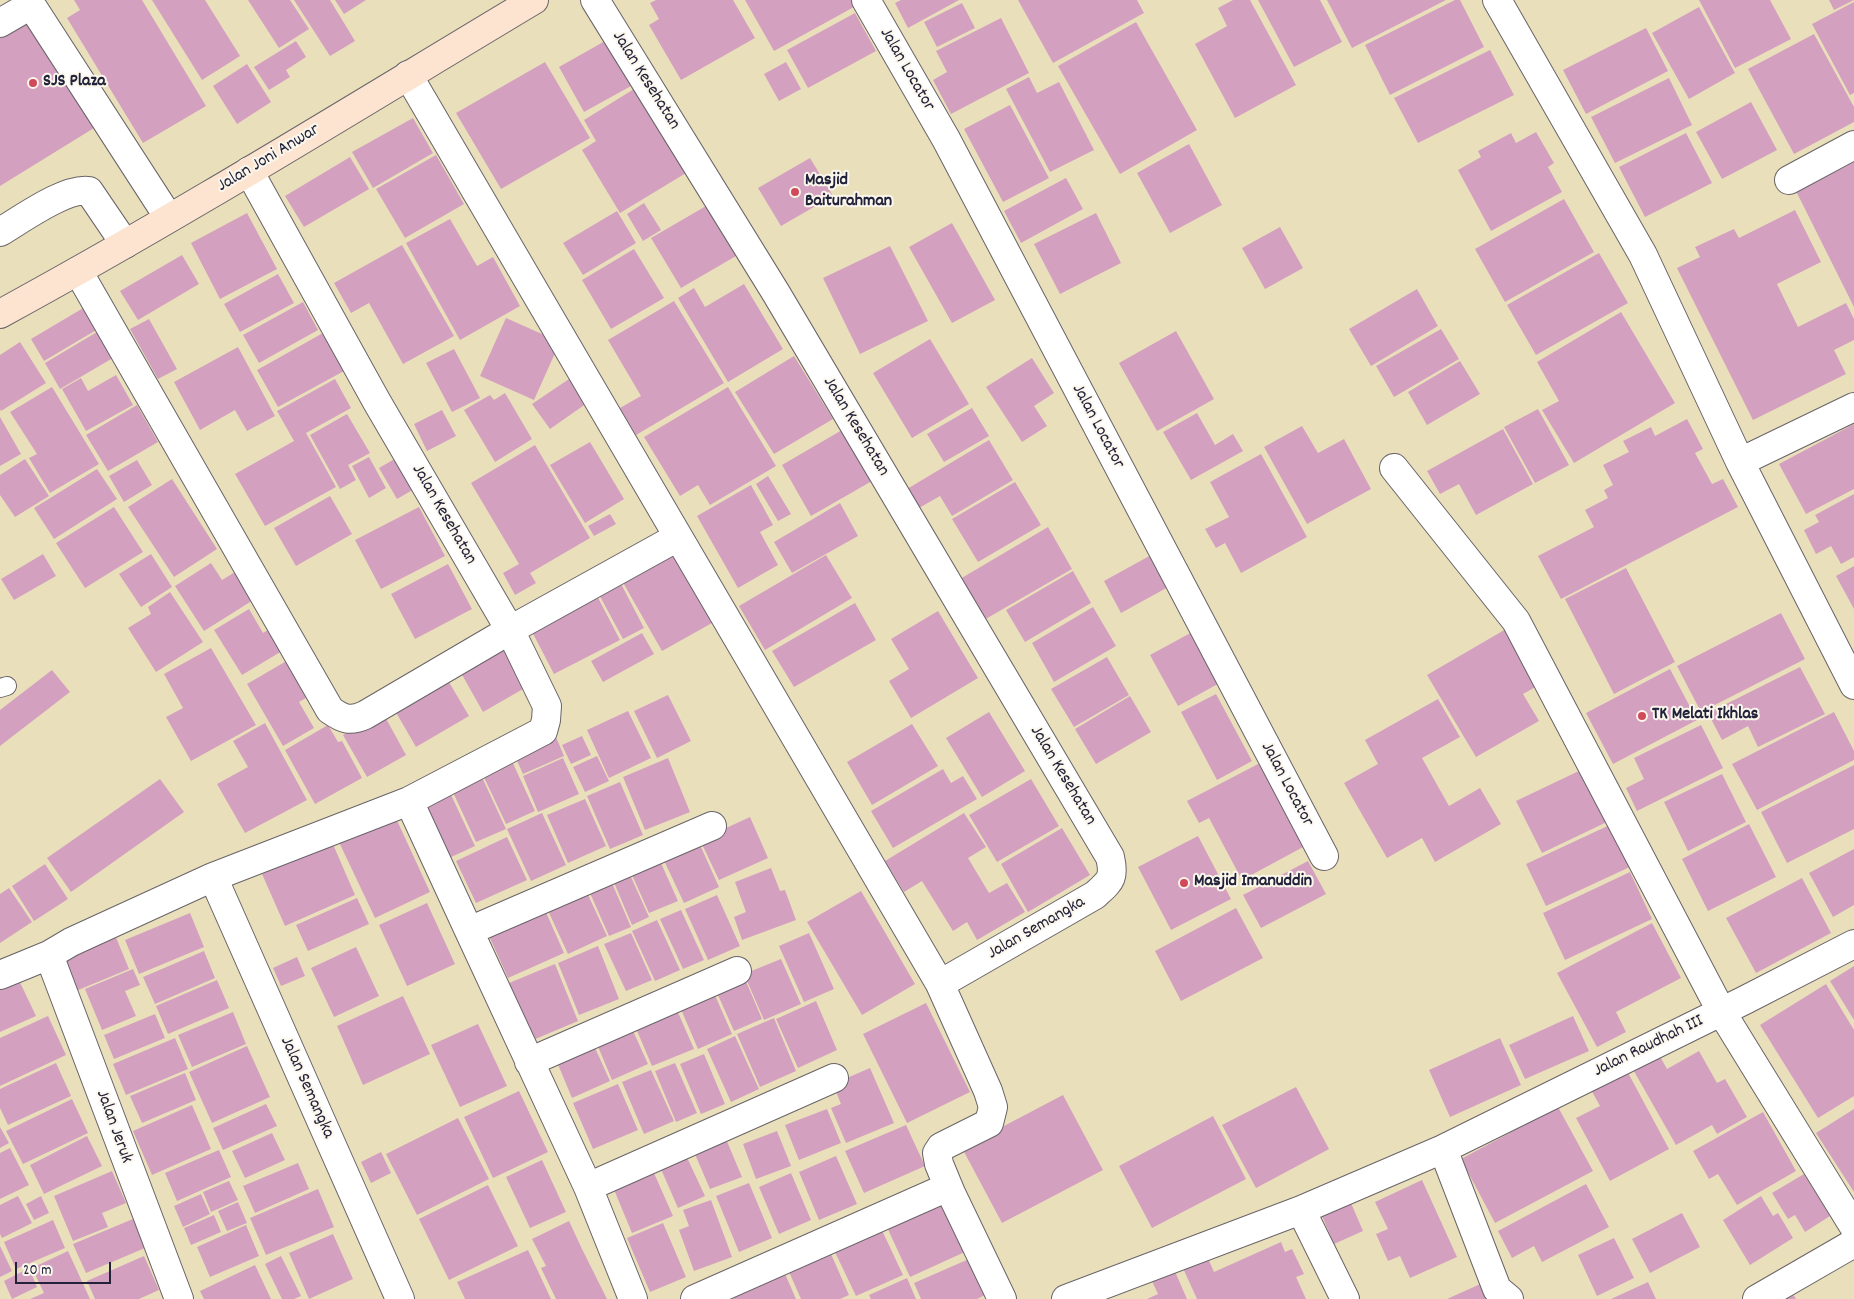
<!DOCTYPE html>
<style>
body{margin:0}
#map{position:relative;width:1854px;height:1299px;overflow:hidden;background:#eadfbb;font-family:Dekko,sans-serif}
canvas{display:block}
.scale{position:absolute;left:15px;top:1262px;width:96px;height:22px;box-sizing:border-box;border:2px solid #22223b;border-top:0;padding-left:6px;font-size:15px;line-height:18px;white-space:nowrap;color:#22223b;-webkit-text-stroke:4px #fbf7ec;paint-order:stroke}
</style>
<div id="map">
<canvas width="1854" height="1299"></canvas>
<div class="scale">20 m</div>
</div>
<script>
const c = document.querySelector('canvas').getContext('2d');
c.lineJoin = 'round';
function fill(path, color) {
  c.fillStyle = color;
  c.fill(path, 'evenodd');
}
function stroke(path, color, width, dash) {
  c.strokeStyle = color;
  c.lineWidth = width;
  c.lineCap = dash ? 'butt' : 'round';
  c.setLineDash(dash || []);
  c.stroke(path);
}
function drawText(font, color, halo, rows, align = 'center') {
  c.font = font + ' Dekko,sans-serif';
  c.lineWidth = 4;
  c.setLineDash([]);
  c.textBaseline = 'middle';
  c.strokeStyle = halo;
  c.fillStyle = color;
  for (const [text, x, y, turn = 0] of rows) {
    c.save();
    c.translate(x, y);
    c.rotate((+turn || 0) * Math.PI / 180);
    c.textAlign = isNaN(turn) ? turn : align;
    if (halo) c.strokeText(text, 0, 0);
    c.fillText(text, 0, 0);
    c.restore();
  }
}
const building = new Path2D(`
 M74 0H142L206 106 143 143 67 18 80 10Z
 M152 0H205L240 56 202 80Z
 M248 0H290L309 29 279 48Z
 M294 0H330L355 41 330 56Z
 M335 0H366L344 14Z
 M656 0H733L755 38 681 80 649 25 659 19 650 3Z
 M745 0H862L863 2 774 51Z
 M901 0H959L908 28 895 3Z
 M1018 0H1137L1144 13 1053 63Z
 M1233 0H1250L1296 85 1235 118 1195 44 1227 26 1218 8Z
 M1258 0H1320L1342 42 1294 67Z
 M1327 0H1446L1352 48Z
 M1455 0H1460L1484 47 1390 95 1365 45Z
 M1699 0H1770L1791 39 1735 68Z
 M1829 0H1854L1834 10Z
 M1854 2V93L1850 95 1812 24Z
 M962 3 975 28 937 47 924 22Z
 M1699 7 1735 73 1689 99 1652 33Z
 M855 13 876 51 808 88 787 50Z
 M1001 18 1029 73 951 114 933 80 947 72 936 51Z
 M27 21 94 128 0 186V38Z
 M1136 22 1197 130 1120 174 1058 66Z
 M1646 28 1668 71 1586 114 1563 70Z
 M1814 34 1854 107V122L1794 154 1748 69Z
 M296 41 306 57 286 70 290 77 269 90 254 67Z
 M605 41 631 86 584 112 559 67Z
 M1490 50 1514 95 1418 143 1394 98Z
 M545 62 590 138 501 189 456 113Z
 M786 62 801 89 779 101 764 74Z
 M247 64 271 102 237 124 213 86Z
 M1029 77 1037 93 1059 82 1094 150 1050 172 1006 89Z
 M1669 78 1692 125 1615 163 1591 117Z
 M634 89 686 173 620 213 582 150 596 141 584 120Z
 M1751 102 1777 150 1722 179 1696 132Z
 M1010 105 1049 178 1003 202 964 129Z
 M413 118 433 153 373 188 352 152Z
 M1536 132 1554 163 1548 167 1562 192 1491 231 1458 170 1481 157 1478 151 1511 133 1516 143Z
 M1686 133 1712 183 1645 217 1619 167Z
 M1189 144 1222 205 1170 233 1137 173Z
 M436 155 464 204 405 238 376 189Z
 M350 157 369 189 304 227 285 196Z
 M810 158 833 196 781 226 758 188Z
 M1854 160V307L1795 189Z
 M1066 178 1083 209 1021 243 1004 211Z
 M1564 199 1594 252 1505 302 1475 249Z
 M644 203 661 230 643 241 627 214Z
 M706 206 736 256 681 288 651 238Z
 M1795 210 1821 262 1777 284 1798 327 1846 303 1854 319V340L1834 350 1846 374 1753 420 1677 268 1700 257 1695 247 1734 229 1739 238Z
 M617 211 636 243 583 275 563 243Z
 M247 213 277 269 220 299 191 243Z
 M1096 213 1121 263 1060 294 1034 244Z
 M450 219 477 266 493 257 520 306 460 340 406 243Z
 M952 223 995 300 952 323 909 247Z
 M1280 227 1303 268 1265 289 1242 248Z
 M402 245 454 336 403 364 369 303 351 313 334 283Z
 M890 246 928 321 860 354 823 278Z
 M634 249 664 298 611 329 582 280Z
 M1599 253 1628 303 1536 355 1507 305Z
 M182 255 199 284 138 320 120 291Z
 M278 274 294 303 240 332 224 304Z
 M744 284 783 349 728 382 678 298 694 288 705 307Z
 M1417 289 1438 326 1371 366 1349 329Z
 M674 301 724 383 636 435 620 408 641 396 608 340Z
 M303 302 318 330 259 363 243 335Z
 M90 304 103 326 44 361 31 339Z
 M1621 312 1675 403 1574 463 1542 410 1559 401 1537 362Z
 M506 318 560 342 534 400 480 376Z
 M149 319 177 369 158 379 130 329Z
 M102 329 118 355 60 389 45 363Z
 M1441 329 1459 359 1394 397 1376 366Z
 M1176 331 1214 399 1157 431 1119 363Z
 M323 333 344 371 278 407 257 370Z
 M930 339 969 404 912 438 873 373Z
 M20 342 46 383 1 411 0 409V355Z
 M238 347 275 416 247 431 235 410 200 430 174 382Z
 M454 349 480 398 452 412 426 363Z
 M794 356 833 419 774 454 735 392Z
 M1032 358 1054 393 1034 406 1047 426 1022 442 986 387Z
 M1460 361 1480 394 1427 425 1408 392Z
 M116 375 133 405 86 431 62 389 81 378 88 391Z
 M572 377 590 401 550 429 532 404Z
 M335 379 351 408 306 433 336 487 265 526 235 474 294 441 277 411Z
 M52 387 99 464 50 493 29 458 37 454 10 412Z
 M728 387 776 466 710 505 698 485 680 496 644 437Z
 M505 393 532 439 495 462 464 410 490 395 494 400Z
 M137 405 158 442 108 471 86 435Z
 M972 408 989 436 944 462 927 434Z
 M1538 409 1569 465 1535 483 1504 427Z
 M442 410 456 436 427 451 414 424Z
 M1197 413 1215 445 1233 434 1243 451 1191 480 1163 432Z
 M347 414 370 453 348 465 356 480 340 489 310 435Z
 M0 417 21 454 0 466Z
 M1687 419 1703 449 1695 453 1712 484 1723 479 1738 507 1561 599 1538 556 1594 527 1585 510 1608 498 1604 490 1613 485 1603 465 1629 452 1623 441 1651 427 1655 436Z
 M1854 424V489L1806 514 1779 464Z
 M1302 426 1318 453 1344 439 1371 489 1307 524 1264 447Z
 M1503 429 1533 484 1476 515 1459 484 1440 494 1427 471Z
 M842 430 872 481 811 516 782 465Z
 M989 440 1013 480 952 516 940 496 919 508 907 489Z
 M590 442 624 499 585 523 550 465Z
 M535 445 590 538 530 573 536 583 515 595 503 573 519 564 471 483Z
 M1261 454 1307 537 1241 573 1225 543 1216 548 1205 529 1229 517 1210 482Z
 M369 457 386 488 369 498 352 466Z
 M398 457 416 488 397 499 379 468Z
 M25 459 49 496 15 517 0 495V475Z
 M137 460 152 485 124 502 109 476Z
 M97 469 117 499 54 539 34 508Z
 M768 476 791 514 778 521 756 484Z
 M172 479 217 549 174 577 128 507Z
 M1015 482 1041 525 978 562 952 519Z
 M751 485 773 525 760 532 778 565 738 588 697 516Z
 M1854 494V557L1841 564 1831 546 1816 554 1804 530 1819 522 1815 515Z
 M330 496 352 534 296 566 274 528Z
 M840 503 858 536 792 573 774 542Z
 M114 507 143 552 85 588 56 543Z
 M419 507 445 556 381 589 355 540Z
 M610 514 616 524 594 536 588 526Z
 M1048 527 1072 569 984 620 960 579Z
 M671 551 712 623 662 651 621 579Z
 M43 554 56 576 14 600 1 579Z
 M151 554 172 587 141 607 119 574Z
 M1153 554 1170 586 1121 613 1104 581Z
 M826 555 852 598 765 650 739 606Z
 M211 563 222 580 240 569 258 597 204 631 175 586Z
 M448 564 472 609 415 639 391 594Z
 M1854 566V609L1836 576Z
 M1626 568 1675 662 1614 694 1565 599Z
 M1073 571 1091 603 1025 642 1006 610Z
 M617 576 644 628 623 639 595 587Z
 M593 588 620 640 554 674 527 622Z
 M170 592 203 642 156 672 128 628 151 614 148 607Z
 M855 603 876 640 794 687 772 651Z
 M1093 607 1116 646 1054 682 1032 643Z
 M249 609 263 633 274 626 287 648 242 675 214 630Z
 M938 611 978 678 911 718 889 681 909 669 891 639Z
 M1781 613 1805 659 1701 712 1677 666Z
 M1506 629 1539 685 1523 694 1539 721 1476 757 1427 675Z
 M1196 630 1225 680 1178 706 1150 655Z
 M642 633 654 654 603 682 591 661Z
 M503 637 530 685 483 712 456 664Z
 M211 648 256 725 191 761 166 717 183 708 164 674Z
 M295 656 316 692 299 702 314 728 283 746 247 684Z
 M1107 657 1129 695 1074 727 1051 689Z
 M1800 667 1825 714 1758 747 1748 726 1722 740 1708 713Z
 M1670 669 1697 720 1613 764 1586 713Z
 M52 670 70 692 0 746V710Z
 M443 672 469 716 416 747 390 702Z
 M1216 694 1252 761 1217 780 1181 712Z
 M668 695 691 741 657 758 634 711Z
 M1130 696 1151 732 1096 764 1075 729Z
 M1438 699 1460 737 1422 758 1449 806 1480 788 1501 824 1435 862 1422 838 1387 858 1344 783 1378 764 1365 740Z
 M628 711 651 758 609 778 587 730Z
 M989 712 1025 771 982 797 946 738Z
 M1834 712 1854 751V760L1757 810 1732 764Z
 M383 713 406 755 367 777 343 735Z
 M265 723 307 800 245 833 217 784 248 767 233 741Z
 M912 724 938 766 872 805 847 762Z
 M328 725 338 742 342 741 362 778 315 804 285 750Z
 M1701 725 1723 768 1637 811 1626 788 1644 779 1634 758Z
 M582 736 591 755 571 764 562 745Z
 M556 737 564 756 523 774 514 754Z
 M597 756 609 781 585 792 573 767Z
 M563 758 579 794 538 812 523 776Z
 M668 758 690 812 645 830 623 777Z
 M511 759 535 811 506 824 482 773Z
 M1260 763 1305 846 1242 880 1209 818 1199 823 1187 801Z
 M1854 765V829L1787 863 1761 812Z
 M943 769 951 783 963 776 977 799 893 848 871 811Z
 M1583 769 1609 821 1542 853 1516 801Z
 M1722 774 1746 822 1688 851 1664 802Z
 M481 775 506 829 476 842 451 788Z
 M160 779 184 812 71 892 47 858Z
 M1031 779 1059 826 997 862 969 815Z
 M620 782 643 835 610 849 587 796Z
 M446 784 475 846 447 859 418 797Z
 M585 799 606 846 568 863 547 815Z
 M542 813 566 865 531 881 507 829Z
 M964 813 986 847 968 858 989 893 1007 883 1025 912 977 940 967 922 953 931 922 881 904 892 885 861Z
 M394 814 430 892 375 918 338 840Z
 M750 817 768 858 719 880 700 840Z
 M1614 823 1634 865 1546 906 1526 864Z
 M1749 824 1776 877 1708 911 1682 859Z
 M1062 828 1090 875 1028 912 1001 864Z
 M696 836 719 887 684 903 660 852Z
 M1198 836 1231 899 1171 930 1138 867Z
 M507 837 527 880 476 903 456 861Z
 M332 842 355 895 285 926 262 874Z
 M1854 849V905L1833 917 1809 873Z
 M657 854 678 901 649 913 628 866Z
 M1308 861 1326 894 1261 928 1243 895Z
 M45 864 68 899 34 921 12 886Z
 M626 866 649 917 632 925 610 873Z
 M771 868 780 891 785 890 796 920 742 940 734 917 746 912 735 882Z
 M1630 872 1652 919 1565 960 1543 913Z
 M608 874 631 927 609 936 586 884Z
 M1802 878 1831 933 1756 973 1726 918Z
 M584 886 607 936 568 954 545 904Z
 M9 888 32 922 0 943V894Z
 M861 891 915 984 862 1015 807 922Z
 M717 895 740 946 708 960 685 909Z
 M357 898 369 924 308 951 296 925Z
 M541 901 564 953 508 978 485 927Z
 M427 903 455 964 407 986 379 925Z
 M1236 908 1263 958 1181 1001 1155 951Z
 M681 910 704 960 683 969 660 919Z
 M190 913 204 947 139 974 125 940Z
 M657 920 680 970 655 981 632 931Z
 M1652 923 1681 978 1616 1012 1626 1032 1597 1047 1557 973Z
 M631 933 652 980 626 991 604 944Z
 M809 933 834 989 804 1002 779 946Z
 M115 935 129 969 71 993 57 960Z
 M598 946 619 999 579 1015 558 963Z
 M356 947 379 996 334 1017 311 968Z
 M204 951 215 978 155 1004 143 977Z
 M297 957 305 976 281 986 273 968Z
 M781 959 801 1004 764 1020 744 974Z
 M555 964 578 1021 533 1040 509 983Z
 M1854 966V1020L1830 981Z
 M133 969 140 985 125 991 136 1016 102 1030 85 989Z
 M742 972 762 1019 734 1031 713 984Z
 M16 974 36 1016 0 1032V981Z
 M217 980 229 1008 168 1034 156 1006Z
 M1826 984 1854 1030V1096L1818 1118 1760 1025Z
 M711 986 732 1034 698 1049 677 1000Z
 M403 996 430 1054 363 1085 337 1026Z
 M673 1001 694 1049 652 1066 632 1019Z
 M816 1001 837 1050 798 1068 776 1019Z
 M926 1003 970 1092 907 1123 863 1034Z
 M233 1012 246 1044 192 1067 178 1035Z
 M155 1014 165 1038 114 1059 104 1035Z
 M48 1016 66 1055 0 1086V1038Z
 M1573 1016 1589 1051 1525 1079 1509 1045Z
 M774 1018 796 1071 760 1087 737 1034Z
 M629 1022 648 1064 612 1080 594 1037Z
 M478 1024 507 1086 460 1107 431 1045Z
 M735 1036 759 1089 731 1102 707 1049Z
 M175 1038 188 1069 126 1095 113 1064Z
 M1500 1038 1521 1085 1450 1117 1429 1070Z
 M591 1039 610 1081 572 1098 554 1055Z
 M247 1046 270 1097 212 1123 189 1072Z
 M1657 1051 1667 1069 1699 1051 1717 1083 1725 1079 1747 1117 1717 1134 1712 1125 1676 1145 1631 1066Z
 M704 1054 725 1104 701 1114 680 1064Z
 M56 1063 71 1096 8 1125 0 1108V1089Z
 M675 1063 697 1113 676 1122 655 1071Z
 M870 1068 894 1123 846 1143 831 1108 841 1104 833 1084Z
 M1626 1069 1669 1149 1610 1181 1576 1118 1600 1106 1590 1088Z
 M651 1070 674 1121 644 1134 622 1082Z
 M185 1073 196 1100 142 1123 130 1096Z
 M618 1084 638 1130 593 1149 573 1103Z
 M1296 1087 1329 1149 1256 1188 1222 1125Z
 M519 1091 548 1152 493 1178 464 1117Z
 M1063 1095 1103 1170 1002 1223 962 1148Z
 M72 1099 88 1133 23 1164 6 1131Z
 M266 1104 277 1126 223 1150 213 1128Z
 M192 1105 211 1149 152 1175 133 1131Z
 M1558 1107 1593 1171 1495 1223 1461 1159Z
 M827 1109 841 1143 799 1160 785 1125Z
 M1854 1109V1192L1816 1133Z
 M1763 1112 1796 1171 1737 1205 1718 1174 1709 1179 1693 1151Z
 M1213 1116 1246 1179 1152 1228 1119 1166Z
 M458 1118 489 1179 417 1215 386 1154Z
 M906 1125 925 1166 864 1193 845 1151Z
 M0 1127 9 1143 0 1148Z
 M777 1131 791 1166 756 1179 743 1144Z
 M723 1132 742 1177 710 1189 691 1145Z
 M272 1133 285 1160 245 1178 232 1151Z
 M87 1136 102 1166 44 1194 30 1165Z
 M10 1148 29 1185 0 1199V1153Z
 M683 1149 705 1196 678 1208 657 1160Z
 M219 1150 231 1177 177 1201 165 1173Z
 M381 1152 391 1173 371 1183 361 1162Z
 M836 1156 857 1204 819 1220 799 1172Z
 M542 1160 566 1212 530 1228 506 1177Z
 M298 1163 309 1189 255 1213 243 1186Z
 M650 1164 673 1216 632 1233 610 1180Z
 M112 1171 126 1203 102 1213 108 1227 73 1241 54 1196Z
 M791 1173 811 1220 779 1234 759 1187Z
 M1804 1174 1830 1216 1805 1232 1795 1215 1788 1219 1772 1193Z
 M1422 1180 1457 1257 1410 1278 1400 1256 1388 1261 1376 1234 1388 1229 1375 1202Z
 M229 1181 238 1200 211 1212 203 1192Z
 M749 1183 772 1238 739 1252 716 1196Z
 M1586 1184 1609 1227 1542 1262 1534 1246 1512 1258 1498 1231Z
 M488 1185 518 1246 449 1280 419 1219Z
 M318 1189 334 1227 266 1255 250 1218Z
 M201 1194 210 1214 183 1227 174 1206Z
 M18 1196 32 1223 2 1238 0 1234V1205Z
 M41 1196 49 1213 34 1220 26 1204Z
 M1761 1196 1773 1216 1778 1213 1793 1238 1750 1265 1723 1220Z
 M942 1197 967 1251 910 1277 885 1223Z
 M711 1200 732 1257 694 1271 679 1230 689 1226 683 1210Z
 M238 1202 247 1223 227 1231 218 1211Z
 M1351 1203 1363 1231 1334 1244 1322 1216Z
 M1682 1213 1700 1247 1650 1273 1632 1239Z
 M214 1215 221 1232 191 1245 184 1228Z
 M133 1219 145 1248 86 1273 73 1244Z
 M53 1220 65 1248 16 1269 4 1242Z
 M569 1221 582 1249 607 1299H556L541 1268 546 1266 532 1239Z
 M663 1223 686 1277 650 1292 627 1238Z
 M246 1225 259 1256 210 1277 197 1247Z
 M880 1226 903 1275 856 1296 833 1248Z
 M333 1234 353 1279 309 1299 289 1253Z
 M1614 1238 1634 1278 1597 1296 1578 1255Z
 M1281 1242 1285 1252 1292 1249 1304 1274 1296 1277 1306 1299H1197L1182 1266 1207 1256 1214 1272Z
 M0 1246 12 1271 0 1277Z
 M828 1247 849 1295 840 1299H801L786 1265Z
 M528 1250 551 1299H465L457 1282Z
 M68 1251 90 1299H30L44 1293 32 1268Z
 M144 1256 159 1290 139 1299H95L87 1281Z
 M281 1256 301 1296 294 1299H282L265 1264Z
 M969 1259 985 1295 977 1299H921L914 1283Z
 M255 1265 271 1299H204L200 1291Z
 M782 1267 796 1299H734L730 1290Z
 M1173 1267 1187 1299H1147L1158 1294 1150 1277Z
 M29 1268 37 1287 12 1299 4 1281Z
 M907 1278 916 1299H871L869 1295Z
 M1487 1281 1495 1299H1447Z
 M1648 1282 1656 1299H1611Z
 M1791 1291 1796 1299H1776Z`);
const lane = new Path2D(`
 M0 688 7 686`);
const street = new Path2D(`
 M28 0 169 218
 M595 0 776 293 1110 857C1115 879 1110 881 1095 895L940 984
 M866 0 946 139 1324 856
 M1497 0 1643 255 1740 462 1854 685
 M0 23 31 5
 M408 75 940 984 988 1091 993 1107 989 1123 941 1147 937 1153 939 1164 951 1193 1002 1299
 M1789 180 1854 145
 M0 232C22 219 66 187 89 191L125 244
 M78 271 330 710C343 719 350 722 365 715L510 630 678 537
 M1740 462 1854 407
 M1394 468 1516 621 1721 1011 1854 1227
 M409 801 469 931 588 1187 633 1299
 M213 877 400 1299
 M469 931 712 826
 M49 955 179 1299
 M0 975 49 955 71 942 213 877 409 801 543 731 546 720 547 706 510 630 377 402 249 171
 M529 1062 737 971
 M1443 1149 1497 1289 1509 1299
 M588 1187 834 1078
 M1301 1210 1345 1299
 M695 1299 948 1187
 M1066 1299 1301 1210 1443 1149 1745 1000 1854 944
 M1757 1299 1854 1243`);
const secondary = new Path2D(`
 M0 314C182 215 357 106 534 0`);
const markers = [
 [33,83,5,"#d1495b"],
 [795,192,5,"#d1495b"],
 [1642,716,5,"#d1495b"],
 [1184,883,5,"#d1495b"]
];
const streetNames = [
 ["Jalan Locator",906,70,60],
 ["Jalan Kesehatan",645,81,58],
 ["Jalan Joni Anwar",269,159,-31],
 ["Jalan Kesehatan",855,427,59],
 ["Jalan Locator",1097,427,62],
 ["Jalan Kesehatan",443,515,60],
 ["Jalan Kesehatan",1062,776,59],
 ["Jalan Locator",1286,785,62],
 ["Jalan Semangka",1037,929,-30],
 ["Jalan Raudhah III",1649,1047,-26],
 ["Jalan Semangka",306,1088,66],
 ["Jalan Jeruk",113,1127,70]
];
const poiNames = [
 ["SJS Plaza",43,83],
 ["Masjid",805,182],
 ["Baiturahman",805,203],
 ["TK Melati Ikhlas",1652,716],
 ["Masjid Imanuddin",1194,883]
];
fill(building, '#d4a0c0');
stroke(lane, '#686468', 20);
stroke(street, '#686468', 30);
stroke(secondary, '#686468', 30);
stroke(lane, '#fff', 18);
stroke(street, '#fff', 28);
stroke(secondary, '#fde4d1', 28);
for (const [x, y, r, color] of markers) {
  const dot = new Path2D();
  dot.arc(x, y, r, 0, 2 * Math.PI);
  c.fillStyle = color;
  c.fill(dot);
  stroke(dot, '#fbf7ec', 2);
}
drawText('18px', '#22223b', '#fbf7ec', streetNames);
drawText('bold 18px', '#22223b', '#fbf7ec', poiNames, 'left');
</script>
